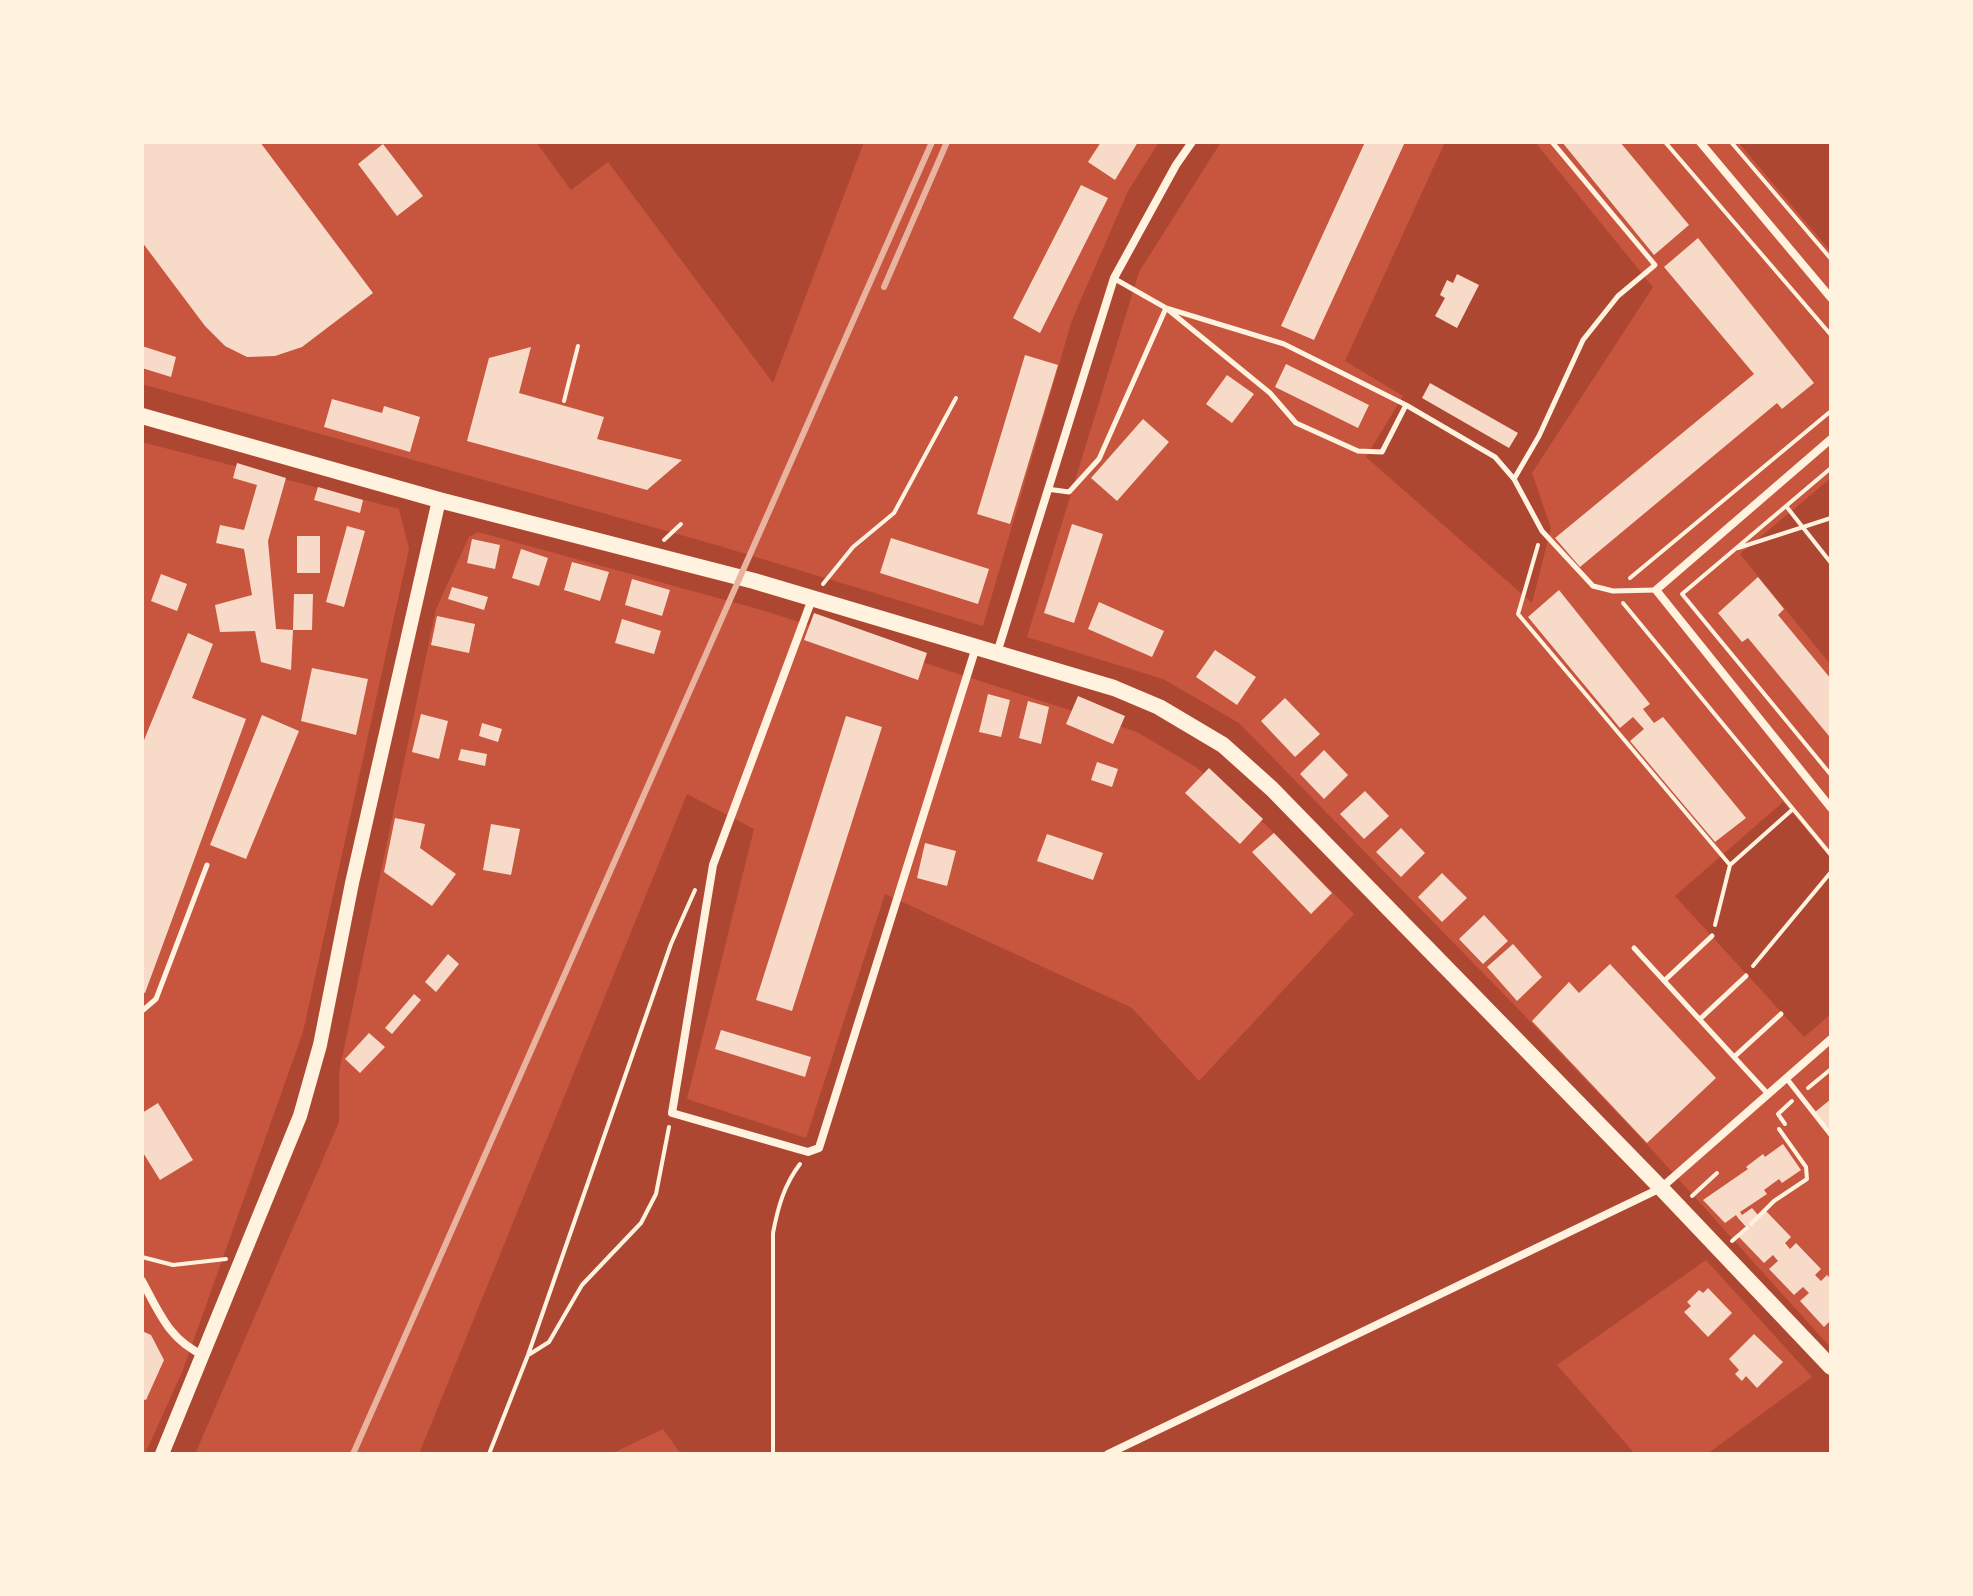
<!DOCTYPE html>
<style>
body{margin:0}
#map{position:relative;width:1973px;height:1596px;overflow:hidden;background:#c8553d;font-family:Ubuntu,sans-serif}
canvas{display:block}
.frame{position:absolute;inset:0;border:144px solid #fff3e0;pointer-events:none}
</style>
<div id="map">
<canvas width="1973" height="1596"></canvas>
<div class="frame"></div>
</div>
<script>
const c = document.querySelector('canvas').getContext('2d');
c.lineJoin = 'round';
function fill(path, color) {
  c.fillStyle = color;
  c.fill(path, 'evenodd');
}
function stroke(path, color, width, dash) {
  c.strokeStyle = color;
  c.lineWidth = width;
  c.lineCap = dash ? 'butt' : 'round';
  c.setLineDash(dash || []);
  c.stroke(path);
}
const green = new Path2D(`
 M536 142H864L773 383 608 162 571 190Z
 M1159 142H1221L1139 272 1027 637 1163 679 1239 723 1526 1017 1655 1153 1831 1348V1454H1707L1812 1377 1706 1260 1557 1365 1635 1454H681L663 1429 611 1454H419L687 794 754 829 687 1099 806 1138 885 894 1132 1008 1199 1081 1354 914 1265 824 1196 767 1137 732 765 611 478 532 469 537 436 609 339 1072V1122L195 1454H145L183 1370 303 1032 409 549 399 509 142 442V384L713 544 983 626 1072 320 1128 191Z
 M1445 142H1535L1653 287 1532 473 1551 528 1532 603 1366 457 1403 396 1345 361Z
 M1738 142H1831V252Z
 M1831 478V665L1740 554Z
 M1783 802 1831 859V1014L1804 1037 1675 896Z`);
const building = new Path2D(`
 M142 142H260L373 293 302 347 275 356 247 357 225 346 205 326 142 242Z
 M1101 142H1138L1115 180 1088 162Z
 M1365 142H1405L1314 340 1281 326Z
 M1562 142H1620L1689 225 1654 255Z
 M383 144 423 196 397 216 358 164Z
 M1081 185 1108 198 1040 333 1013 318Z
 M1698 238 1814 383 1782 409 1777 403 1580 567 1555 538 1754 374 1664 267Z
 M1457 274 1479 285 1457 328 1435 316 1445 298 1440 295 1447 280 1453 283Z
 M142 346 176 357 171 377 142 368Z
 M531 347 519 393 604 417 597 439 682 460 647 490 467 441 489 358Z
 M1025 355 1058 365 1010 524 977 514Z
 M1286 364 1369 405 1358 428 1275 387Z
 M1227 375 1254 394 1232 423 1206 404Z
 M1430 383 1518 433 1509 448 1422 398Z
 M332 399 382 413 384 406 420 417 410 452 324 427Z
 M1143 419 1169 442 1117 501 1091 478Z
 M237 463 286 478 268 541 276 629 293 630 291 670 261 662 255 631 220 632 215 605 252 595 244 549 216 543 220 525 244 530 257 485 233 478Z
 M318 487 363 500 360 513 314 500Z
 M1072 524 1103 534 1074 623 1044 613Z
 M347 526 365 531 344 607 326 602Z
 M297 536H320V573H297Z
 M891 538 989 569 978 604 880 573Z
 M472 539 500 545 495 569 467 563Z
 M521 549 548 558 539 586 512 578Z
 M572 562 609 572 600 601 564 590Z
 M161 574 187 584 177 611 151 601Z
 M1758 577 1784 609 1778 615 1831 679V734L1829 736 1748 638 1742 642 1718 613Z
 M632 579 670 590 662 616 625 605Z
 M452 587 488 597 484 610 448 599Z
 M1559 590 1650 704 1643 709 1654 723 1663 717 1746 818 1715 842 1630 741 1644 729 1633 717 1620 728 1528 617Z
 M294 594H313L312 630H293Z
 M1099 602 1164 631 1152 657 1088 629Z
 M814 613 927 653 918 680 804 640Z
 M437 616 475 624 469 653 431 645Z
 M622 619 661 631 654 654 615 643Z
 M188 633 213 644 192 698 246 719 145 993 142 992V745Z
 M1215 650 1256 677 1237 705 1196 677Z
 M312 668 368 679 356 735 301 721Z
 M988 694 1010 700 1001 737 979 732Z
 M1078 696 1125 716 1113 744 1066 724Z
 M1285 698 1320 734 1295 757 1261 721Z
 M1028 701 1049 707 1041 744 1019 738Z
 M421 714 448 721 439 759 412 752Z
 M262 715 299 731 246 859 210 845Z
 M846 716 882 727 792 1011 756 1000Z
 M482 723 502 729 498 742 479 736Z
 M461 749 487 754 485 766 458 760Z
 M1324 750 1348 775 1324 799 1300 774Z
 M1097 762 1118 769 1112 787 1091 780Z
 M1209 768 1263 819 1240 844 1185 793Z
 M1365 791 1389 816 1364 839 1340 814Z
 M395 818 425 824 420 848 456 874 432 906 384 872Z
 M491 824 520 829 511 875 483 870Z
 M1401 828 1425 853 1401 877 1376 852Z
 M1274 833 1332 893 1311 914 1252 852Z
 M1047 834 1103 853 1093 880 1037 861Z
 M925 843 956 851 947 886 917 878Z
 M1442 873 1467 898 1442 922 1418 897Z
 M1484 915 1508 941 1483 964 1459 939Z
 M1513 944 1542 977 1517 1001 1487 967Z
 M448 954 459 964 436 992 425 982Z
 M1610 964 1716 1078 1647 1143 1532 1021 1569 982 1579 993Z
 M414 994 421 1000 392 1034 385 1028Z
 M721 1030 811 1057 805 1077 715 1049Z
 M369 1033 385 1047 360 1073 345 1059Z
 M1831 1099V1131L1815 1112Z
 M158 1103 193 1160 160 1180 142 1151V1113Z
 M1783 1144 1801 1170 1782 1183 1779 1179 1764 1190 1767 1194 1740 1212 1742 1215 1752 1208 1758 1215 1766 1211 1791 1237 1785 1243 1790 1249 1796 1243 1821 1269 1815 1275 1821 1281 1827 1275 1831 1279V1320L1824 1327 1800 1301 1809 1293 1803 1287 1794 1295 1769 1269 1778 1261 1773 1255 1764 1263 1739 1237 1748 1229 1738 1218 1736 1215 1725 1223 1703 1200 1748 1169 1746 1167 1763 1154 1765 1157Z
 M1708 1288 1732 1313 1708 1337 1684 1312 1691 1306 1687 1302 1699 1290 1703 1293Z
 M142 1331 151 1335 164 1360 146 1400 142 1399Z
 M1754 1334 1783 1362 1757 1388 1746 1376 1742 1381 1735 1374 1739 1370 1729 1359Z`);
const path = new Path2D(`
 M1665 142 1831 335
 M1731 142 1831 259
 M564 401 578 346
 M1831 468 1682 594 1831 775
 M1786 506 1831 563
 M664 540 681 524
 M1538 545 1518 614 1730 865 1793 809
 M1738 548 1831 518
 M1630 578 1831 411
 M823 584 853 547 894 513 956 398
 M1623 603 1831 855
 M1715 925 1730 865
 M1753 966 1831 872
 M1808 1088 1831 1069
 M1785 1124 1778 1114 1792 1101
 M1692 1196 1717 1173
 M1751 1224 1774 1201 1807 1179 1806 1167 1779 1129
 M1732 1241 1747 1228
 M142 1257 173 1265 226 1259
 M530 1354 549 1342 582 1285 641 1223 656 1194 669 1127
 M489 1454 528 1355 671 944 695 890
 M773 1454V1233C778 1207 784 1185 800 1164`);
const service = new Path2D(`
 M1552 142 1655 265 1618 296 1583 340 1539 436 1514 479 1542 531 1593 586 1613 591 1656 590
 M1115 279 1166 308 1284 344 1406 405 1495 457 1514 479
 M1047 489 1069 492 1099 459 1166 308 1270 393 1296 423 1358 451 1382 452 1406 405
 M1634 948 1768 1094
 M1664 981 1712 936
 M142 1011 156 999 207 865
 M1700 1019 1746 976
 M1734 1057 1781 1014
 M1787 1079 1831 1135`);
const minor = new Path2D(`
 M1700 142 1831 298
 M1831 439 1656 590 1831 808
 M812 599 713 865 672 1113 808 1152 819 1148 976 647
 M997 653 1114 278 1176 165 1192 142
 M142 1281C159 1312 169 1340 203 1355
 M1108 1454 1661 1188 1831 1039`);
const tertiary = new Path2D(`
 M162 1454 300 1116 320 1045 352 883 439 500`);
const secondary = new Path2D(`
 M142 416 439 500 754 581 1114 688 1159 707 1223 745 1272 789 1661 1188 1831 1367`);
const rail = new Path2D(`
 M884 287 947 142
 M353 1454 932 142`);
fill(green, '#ae4732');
fill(building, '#f7dbc8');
stroke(path, '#fff3e0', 4);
stroke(service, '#fff3e0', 5);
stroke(minor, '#fff3e0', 8);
stroke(tertiary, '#fff3e0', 14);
stroke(secondary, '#fff3e0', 16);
stroke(rail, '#e9b49f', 6);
</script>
